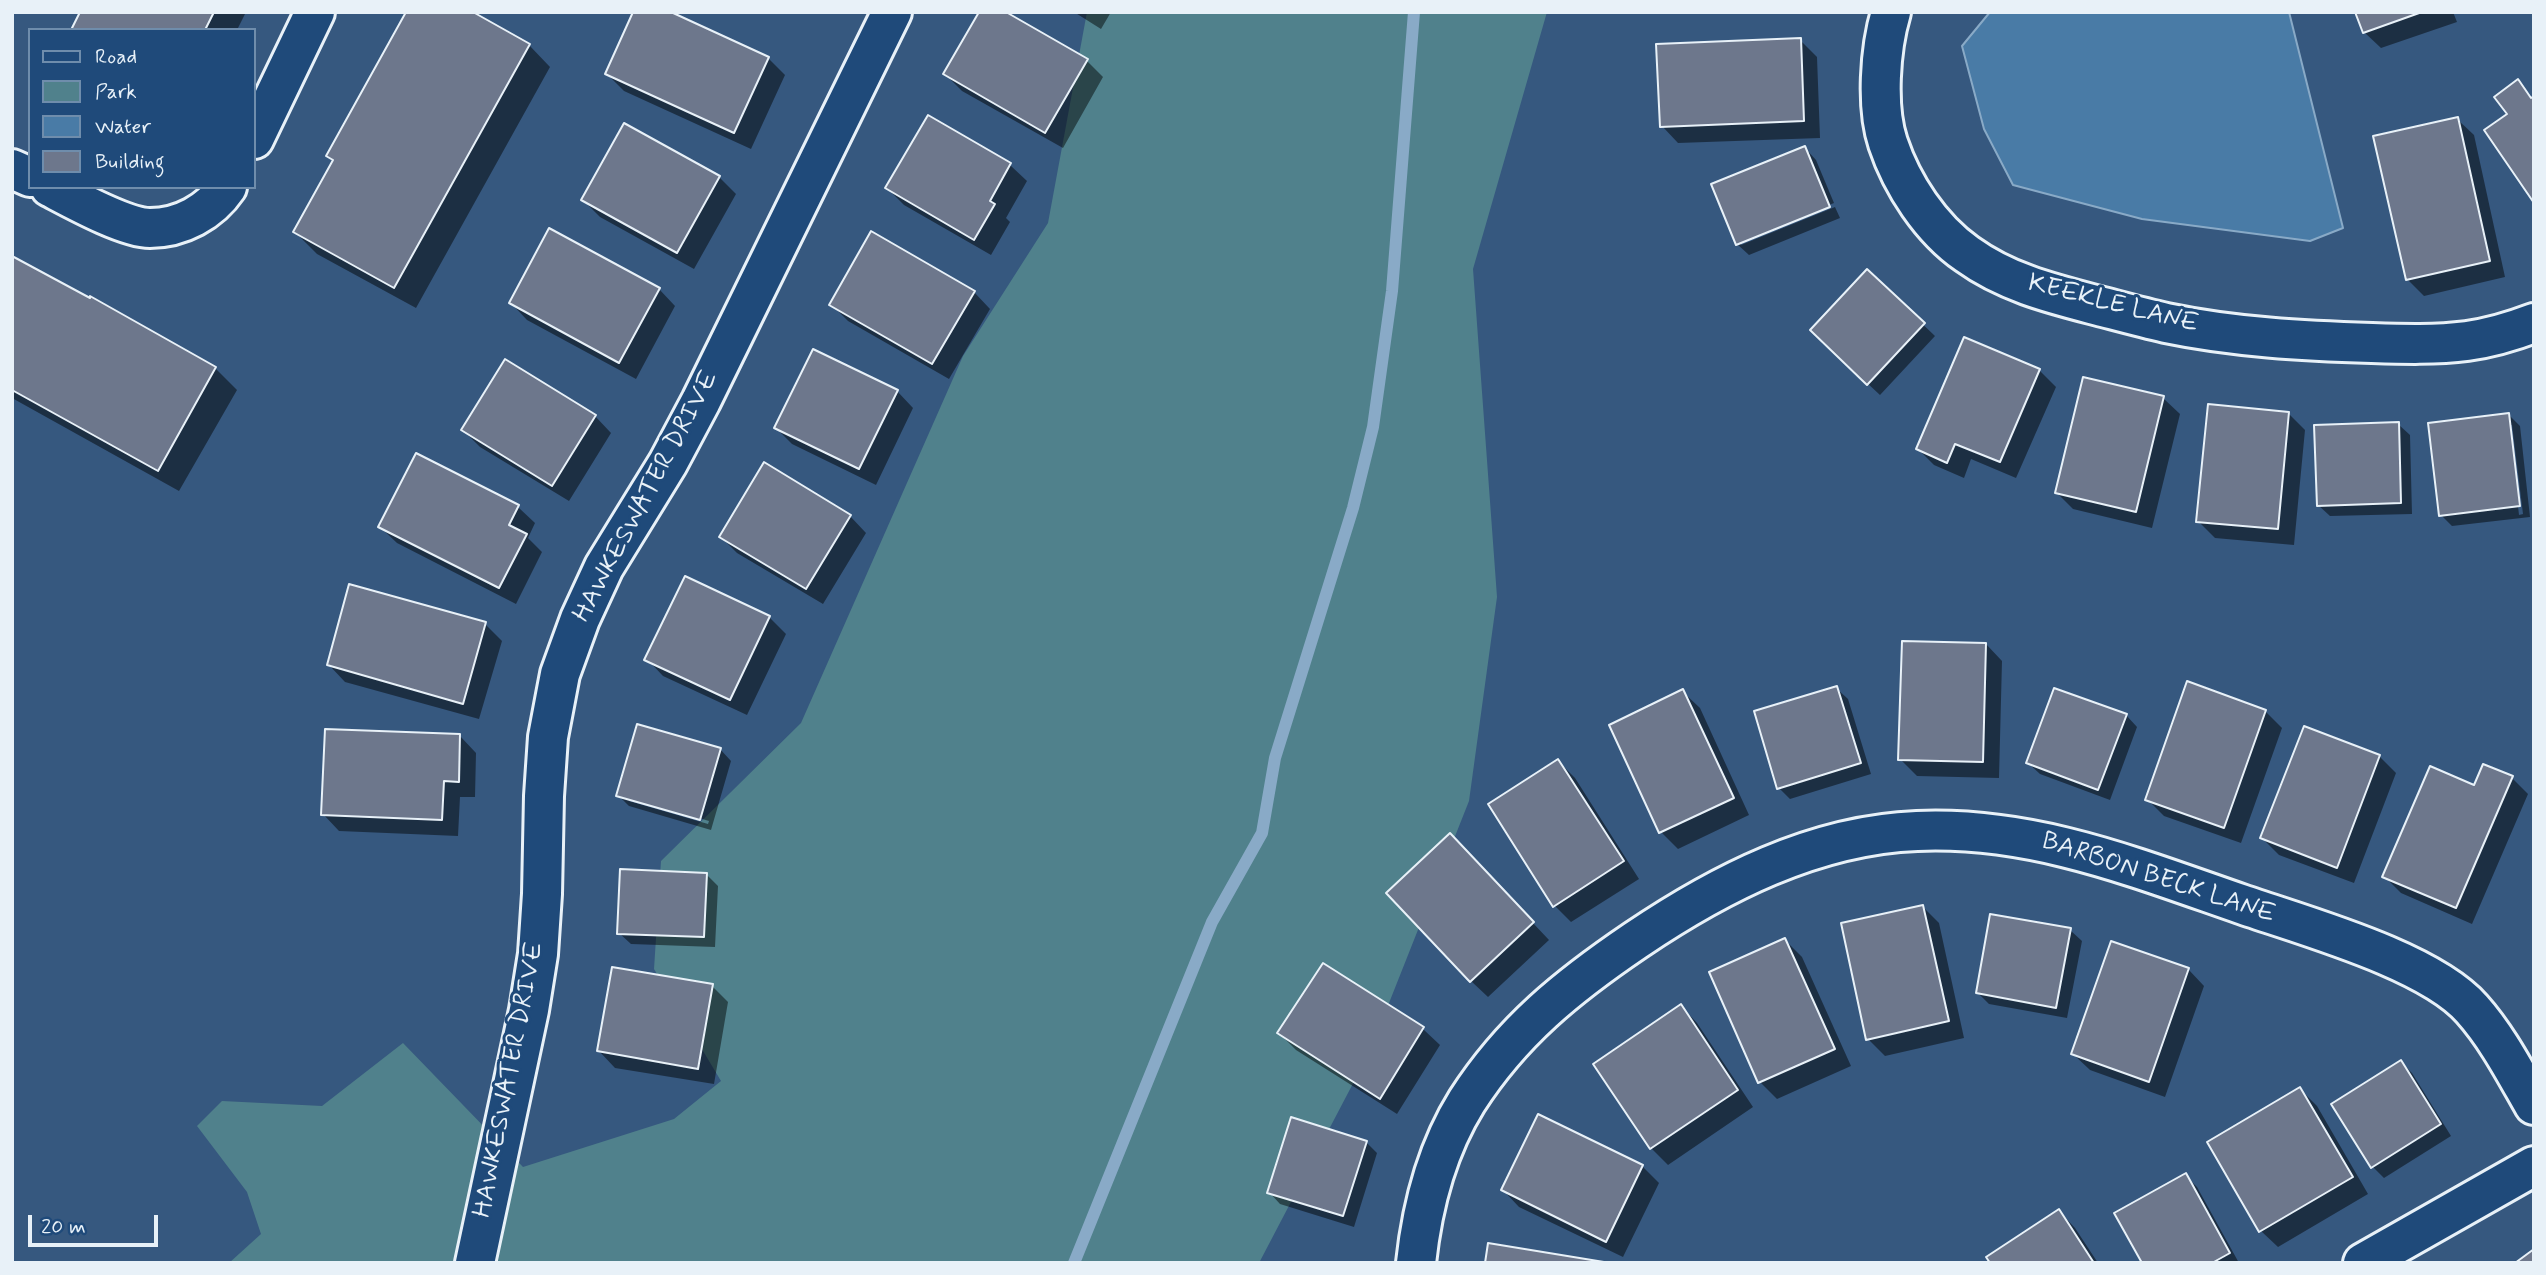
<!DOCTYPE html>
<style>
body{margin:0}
#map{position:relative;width:2546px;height:1275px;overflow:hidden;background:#36587f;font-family:Mynerve,sans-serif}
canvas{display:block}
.frame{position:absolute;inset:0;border:14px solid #e8f1f8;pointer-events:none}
.legend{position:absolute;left:28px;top:28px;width:228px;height:161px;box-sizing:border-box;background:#1f4a7a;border:2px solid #6f8dac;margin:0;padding:9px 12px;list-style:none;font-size:21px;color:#e8f1f8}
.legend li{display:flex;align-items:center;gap:14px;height:35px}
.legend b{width:35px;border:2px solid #6f8dac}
.scale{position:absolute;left:28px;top:1215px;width:130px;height:32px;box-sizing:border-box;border:4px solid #e8f1f8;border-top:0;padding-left:9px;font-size:21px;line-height:24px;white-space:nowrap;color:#e8f1f8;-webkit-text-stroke:5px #1f4a7a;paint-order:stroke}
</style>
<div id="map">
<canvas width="2546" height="1275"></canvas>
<div class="frame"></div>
<ul class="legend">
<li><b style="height:9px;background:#1f4a7a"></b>Road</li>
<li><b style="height:19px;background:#50818c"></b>Park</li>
<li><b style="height:19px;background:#497ba6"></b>Water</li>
<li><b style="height:19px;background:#6d778c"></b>Building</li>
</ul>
<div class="scale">20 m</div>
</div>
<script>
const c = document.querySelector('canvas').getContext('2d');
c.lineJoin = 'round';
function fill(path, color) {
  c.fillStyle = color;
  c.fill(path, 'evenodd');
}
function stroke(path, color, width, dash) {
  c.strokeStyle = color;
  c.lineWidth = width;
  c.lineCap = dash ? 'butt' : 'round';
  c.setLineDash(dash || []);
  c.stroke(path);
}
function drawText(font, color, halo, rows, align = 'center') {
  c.font = font + ' Mynerve,sans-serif';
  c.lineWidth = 6;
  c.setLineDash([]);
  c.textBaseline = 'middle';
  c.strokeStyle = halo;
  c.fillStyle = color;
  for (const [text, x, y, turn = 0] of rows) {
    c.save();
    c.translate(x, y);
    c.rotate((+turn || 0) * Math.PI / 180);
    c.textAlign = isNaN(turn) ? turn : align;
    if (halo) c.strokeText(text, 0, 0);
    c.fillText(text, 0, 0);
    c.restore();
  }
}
const green = new Path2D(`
 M1087 12H1547L1473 269 1497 597 1469 801 1370 1051 1259 1263H229L261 1234 247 1192 197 1126 222 1101 322 1106 403 1043 523 1167 674 1119 721 1081 654 969 661 861 801 723 963 356 1048 223Z`);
const water = new Path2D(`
 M1990 12H2289L2343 228 2310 241 2142 219 2013 185 1984 129 1962 46Z`);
const shadow = new Path2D(`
 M82 12H246L237 30H73Z
 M1074 12H1111L1101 29Z
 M2357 12H2453L2457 22 2381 48 2364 32Z
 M1800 40 1817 57 1820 138 1678 143 1662 126Z
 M529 45 550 67 416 308 317 254 295 232 334 162 328 156Z
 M768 58 785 75 751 149 624 91 607 74Z
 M1087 61 1103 77 1063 148 962 91 945 74Z
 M2457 119 2474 135 2505 277 2424 296 2407 279Z
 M1805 148 1816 160 1834 203 1741 241V245L1835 207 1840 218 1749 255 1737 244Z
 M1010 165 1027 181 1006 218 1010 222 991 255 904 205 887 188Z
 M719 177 736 194 694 269 600 217 583 200Z
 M12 258 215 368 237 390 179 491 12 398Z
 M1867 271 1935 336 1880 395 1823 342Z
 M659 289 675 306 636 379 527 320 511 303Z
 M974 292 990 309 949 379 848 321 831 304Z
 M1965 339 2039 370 2056 387 2016 478 1971 459 1964 478 1934 465 1918 449Z
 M897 391 913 408 876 485 792 444 776 428Z
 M2163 398 2180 414 2152 528 2073 509 2057 493Z
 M2288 413 2305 430 2294 545 2215 538 2198 521Z
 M2508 414 2520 426 2530 517 2452 526 2441 515ZM2509 425H2512L2523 514 2519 515Z
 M595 416 611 433 569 501 480 447 463 430Z
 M2398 424 2410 435 2412 514 2330 516 2318 505Z
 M417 455 518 507 535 523 528 538 542 552 516 604 397 543 380 527Z
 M850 516 866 533 823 604 737 553 721 537Z
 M769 617 786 634 747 715 663 676 647 659Z
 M485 624 502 641 479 719 345 682 329 665Z
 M1986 644 2002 661 1999 778 1917 776 1900 759Z
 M1836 688 1848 699 1871 774 1790 799 1779 788Z
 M1683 692 1700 708 1749 815 1678 849 1661 832Z
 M2265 711 2282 728 2241 843 2164 816 2147 799Z
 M2126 715 2137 727 2110 800 2040 774 2028 763Z
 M460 736 476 753 475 797H460L458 836 339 831 323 814Z
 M720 749 731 761 711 830 629 806 618 795ZM629 797 709 821 708 824 629 801Z
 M2379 756 2396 773 2354 883 2279 855 2262 838Z
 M1558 761 1575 778 1639 879 1571 922 1555 906Z
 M2512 778 2528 794 2472 924 2401 893 2384 876 2475 787Z
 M1466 852 1549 940 1488 997 1471 981Z
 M707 875 718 886 715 947 631 944 619 933Z
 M1922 906 1939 923 1964 1038 1885 1056 1868 1039Z
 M2070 930 2082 941 2067 1018 1989 1004 1978 993Z
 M1785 940 1802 957 1851 1066 1777 1099 1760 1082Z
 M1323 965 1423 1029 1440 1045 1397 1114 1296 1050 1279 1033Z
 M2188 969 2204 986 2165 1097 2090 1070 2073 1054Z
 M712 986 728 1002 714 1084 615 1068 599 1051Z
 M1681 1006 1697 1023 1753 1107 1668 1165 1651 1148Z
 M2401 1062 2412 1073 2451 1136 2384 1178 2373 1167Z
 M2300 1089 2317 1106 2368 1194 2278 1247 2261 1231Z
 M1366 1142 1377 1153 1354 1227 1280 1204 1269 1192Z
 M1642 1166 1659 1183 1623 1257 1519 1207 1503 1190Z
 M2185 1175 2197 1187 2239 1263H2144Z
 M2059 1211 2075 1228 2098 1263H1992Z`);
const stream = new Path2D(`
 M1074 1263 1212 922 1262 833 1275 758 1353 508 1373 427 1392 291 1414 12`);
const building = new Path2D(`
 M80 12H214L205 30H71Z
 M406 12H473L530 44 394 288 293 232 333 160 326 156Z
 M633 12H671L769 57 734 133 605 74Z
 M979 12H1006L1088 59 1045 133 943 74Z
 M2355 12H2422L2363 33Z
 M1801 38 1804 121 1660 127 1656 44Z
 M2518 79 2531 98 2534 96V203L2484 130 2507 114 2494 97Z
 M928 115 1011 163 990 201 995 204 974 240 885 188Z
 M2458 117 2490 261 2406 280 2373 136Z
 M624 123 720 176 677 253 581 200Z
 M1805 146 1830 207 1736 245 1711 184Z
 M549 228 660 288 619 363 509 303Z
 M871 231 975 291 932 364 829 305Z
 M12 256 90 298V296L216 367 158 471 12 390Z
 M1867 269 1925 323 1867 385 1810 330Z
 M1964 337 2040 369 2000 462 1955 444 1947 463 1916 449Z
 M813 349 898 390 859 469 774 428Z
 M505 359 596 415 552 486 461 430Z
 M2083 377 2164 396 2136 512 2055 493Z
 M2208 404 2289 412 2278 529 2196 522Z
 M2509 413 2520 506 2439 516 2428 423Z
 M2399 422 2401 503 2317 506 2314 425Z
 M416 453 519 505 509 525 527 534 499 588 378 527Z
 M764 462 851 515 806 589 719 537Z
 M685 576 770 616 730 700 644 660Z
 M349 584 486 622 463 704 327 665Z
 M1902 641 1986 643 1983 762 1898 760Z
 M2187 681 2266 710 2224 828 2145 800Z
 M1837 686 1861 763 1777 789 1754 711Z
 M2054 688 2127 714 2098 790 2026 763Z
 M1683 689 1734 798 1659 833 1609 725Z
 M637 724 721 748 700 820 616 796Z
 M2304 726 2380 755 2337 868 2260 838Z
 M325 729 460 734 459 782 444 781 442 820 321 815Z
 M1558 759 1624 861 1553 907 1488 804Z
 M2483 764 2513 776 2456 908 2382 877 2430 766 2474 785Z
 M1450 833 1534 922 1470 982 1386 893Z
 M620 869 707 873 704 937 617 934Z
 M1923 905 1949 1021 1866 1040 1841 923Z
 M1990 914 2071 928 2056 1008 1976 993Z
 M1785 938 1835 1049 1758 1083 1709 972Z
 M2111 941 2189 968 2149 1082 2071 1054Z
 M1323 963 1424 1027 1380 1099 1277 1033Z
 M612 967 713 984 698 1069 597 1051Z
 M1681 1004 1738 1090 1650 1149 1593 1064Z
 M2401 1060 2441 1124 2371 1168 2331 1104Z
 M2300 1087 2353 1177 2259 1232 2207 1142Z
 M1538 1114 1643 1165 1606 1242 1501 1190Z
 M1291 1117 1367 1141 1343 1216 1267 1193Z
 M2186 1173 2230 1253 2212 1263H2142L2114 1213Z
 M2059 1209 2094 1263H1990L1986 1257Z
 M1488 1243 1610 1263H1485Z
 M2534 1249V1263H2515Z`);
const minor = new Path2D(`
 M1891 12C1880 49 1876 107 1888 143 1902 185 1931 229 1967 254 2007 283 2053 294 2099 306 2122 312 2144 318 2166 323 2233 337 2304 341 2372 343 2403 344 2436 345 2467 341 2489 338 2513 331 2534 323
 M254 139 315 12
 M12 169 30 177
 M50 187C73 199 125 228 150 228 181 228 210 212 227 187
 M475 1263 529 1010 538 954 542 894 544 796 548 737 560 674 580 619 604 567 668 463 701 401 892 12
 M1416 1263C1422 1207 1437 1149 1467 1101 1512 1031 1568 986 1636 940 1719 884 1814 835 1917 831 2032 826 2134 867 2241 904 2304 926 2429 960 2472 1009 2497 1037 2515 1072 2534 1105
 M2363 1263 2534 1166`);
const streetNames = [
 ["KEEKLE LANE",2113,305,14],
 ["HAWKESWATER DRIVE",647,497,-62],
 ["BARBON BECK LANE",2158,879,18],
 ["HAWKESWATER DRIVE",510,1080,-79]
];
fill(green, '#50818c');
fill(water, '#497ba6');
stroke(water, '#89aac7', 2);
fill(shadow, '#0007');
stroke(stream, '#89aac7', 12);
fill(building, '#6d778c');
stroke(building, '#e8f1f8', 2);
stroke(minor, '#e8f1f8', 44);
stroke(minor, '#1f4a7a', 38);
drawText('26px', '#e8f1f8', '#1f4a7a', streetNames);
</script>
